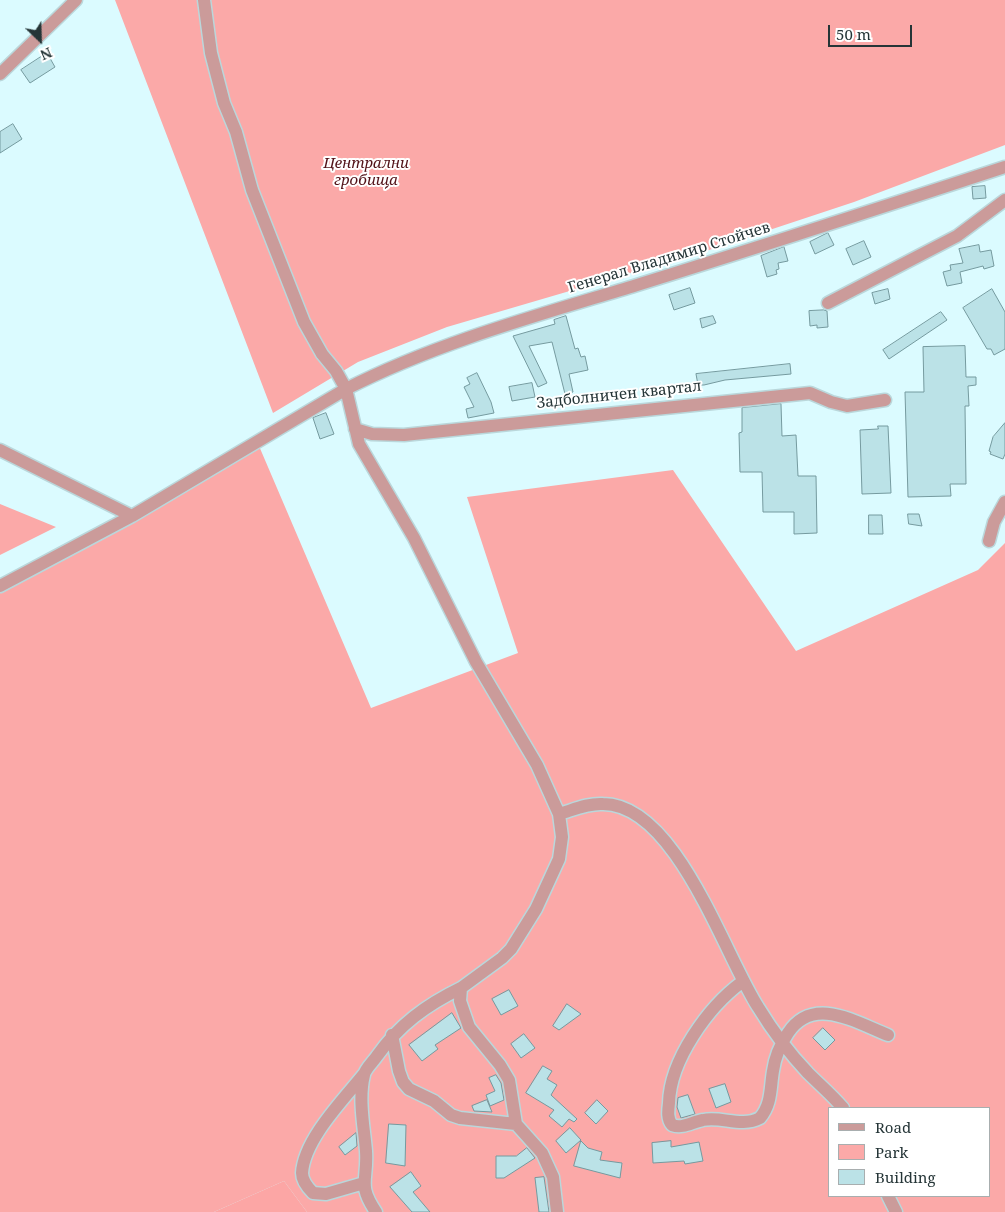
<!DOCTYPE html>
<meta charset="utf-8">
<style>
body{margin:0}
#map{position:relative;width:1005px;height:1212px;overflow:hidden;background:#dbfbff;font-family:"Noto Serif",serif}
canvas{display:block}
.legend{position:absolute;left:828px;top:1107px;width:162px;height:90px;box-sizing:border-box;background:#fff;border:1px solid #a8aeaf;margin:0;padding:6px 9px;list-style:none;font-size:15px;color:#253537}
.legend li{display:flex;align-items:center;gap:10px;height:25px}
.legend b{width:25px;border:1px solid #a8aeaf}
.north{position:absolute;left:15px;top:15px;width:50px;height:50px;-webkit-text-stroke:4px #fff;paint-order:stroke;rotate:156deg;font-size:14px;font-weight:700;line-height:20px;text-align:center;color:#253537}
.north::after{content:'';display:block;margin:auto;width:18px;height:22px;background:#253537;clip-path:polygon(50% 0,100% 100%,50% 72%,0 100%)}
.scale{position:absolute;left:828px;top:25px;width:84px;height:22px;box-sizing:border-box;border:2px solid #253537;border-top:0;padding-left:6px;font-size:15px;line-height:18px;white-space:nowrap;color:#253537;-webkit-text-stroke:4px #fff;paint-order:stroke}
</style>
<div id="map">
<canvas width="1005" height="1212"></canvas>
<ul class="legend">
<li><b style="height:6px;background:#cb9b9a"></b>Road</li>
<li><b style="height:14px;background:#fba9a8"></b>Park</li>
<li><b style="height:14px;background:#bbe2e7"></b>Building</li>
</ul>
<div class="north">N</div>
<div class="scale">50 m</div>
</div>
<script>
const c = document.querySelector('canvas').getContext('2d');
c.lineJoin = 'round';
function fill(path, color) {
  c.fillStyle = color;
  c.fill(path, 'evenodd');
}
function stroke(path, color, width, dash) {
  c.strokeStyle = color;
  c.lineWidth = width;
  c.lineCap = dash ? 'butt' : 'round';
  c.setLineDash(dash || []);
  c.stroke(path);
}
function drawText(font, color, halo, rows, align = 'center') {
  c.font = font + ' "Noto Serif",serif';
  c.lineWidth = 4;
  c.setLineDash([]);
  c.textBaseline = 'middle';
  c.strokeStyle = halo;
  c.fillStyle = color;
  for (const [text, x, y, turn = 0] of rows) {
    c.save();
    c.translate(x, y);
    c.rotate((+turn || 0) * Math.PI / 180);
    c.textAlign = isNaN(turn) ? turn : align;
    if (halo) c.strokeText(text, 0, 0);
    c.fillText(text, 0, 0);
    c.restore();
  }
}
const green = new Path2D(`
 M115 0H1005V145L854 202 706 251 447 327 358 362 273 413Z
 M259 446 371 708 518 653 467 497 673 470 796 651 978 570 1005 543V1212H307L284 1181 214 1212H0V585ZM829 1108H989V1196H829Z
 M0 504 56 527 0 555Z`);
const forest = new Path2D(`
 M284 1181 307 1212H214Z`);
const building = new Path2D(`
 M47 53 55 67 30 83 21 70Z
 M13 124 22 139 0 153V132Z
 M985 186 986 198 973 199 972 187Z
 M828 233 834 245 815 254 810 242Z
 M864 241 871 257 853 265 846 249Z
 M979 245 980 252 991 250 994 266 984 269 983 266 960 272 962 283 947 286 943 272 951 270 950 265 963 263 959 249Z
 M784 247 788 261 778 263 779 269 776 270 777 274 767 277 761 256Z
 M690 288 695 303 674 310 669 295Z
 M888 289 890 299 875 304 872 293Z
 M992 289 1005 312V349L994 355 991 349H987L963 308Z
 M824 310 827 311 828 327 817 328V325L810 326 809 311Z
 M941 312 947 320 889 359 883 350Z
 M566 316 575 349 578 348 581 357 585 356 588 370 569 374 573 392 565 394 552 342 529 346 547 383 538 387 513 336 555 324 554 320Z
 M713 316 716 323 702 328 700 319Z
 M965 346 966 377H976V385L968 386 969 406H965L966 484H950L951 496 908 497 905 392H924L923 347Z
 M790 364 791 374 725 380 704 385H698L696 374Z
 M477 373 491 402 494 413 468 418 466 409 474 407 464 387 470 384 467 378Z
 M532 383 535 397 512 401 509 387Z
 M781 404 782 436 796 435 798 476H816L817 533 794 534V512H763L762 472H740L739 433 742 432V408Z
 M326 413 334 434 320 439 313 418Z
 M1005 423V454L1003 459 990 454 991 452 989 451 993 437Z
 M878 426H888L891 493 862 494 860 430 878 429Z
 M908 514H919L922 526 909 524Z
 M869 515H882L883 534H869Z
 M509 990 518 1006 501 1015 492 999Z
 M567 1004 581 1014 559 1030 553 1026Z
 M452 1013 461 1028 435 1045 438 1049 422 1061 409 1045Z
 M823 1028 835 1040 825 1050 813 1038Z
 M524 1034 535 1048 521 1058 511 1044Z
 M543 1066 552 1071 547 1079 557 1085 551 1095 577 1119 574 1122 569 1119 562 1127 549 1116 554 1110 526 1093Z
 M496 1075 501 1083 504 1100 490 1106 486 1095 495 1091 489 1078Z
 M725 1084 731 1102 716 1108 709 1089Z
 M688 1095 695 1114 681 1118 677 1107 678 1098Z
 M487 1100 492 1112 474 1111 472 1106Z
 M597 1100 608 1111 596 1124 585 1113Z
 M389 1124 406 1125 405 1166 386 1163Z
 M570 1128 581 1140 566 1153 556 1141Z
 M356 1133 357 1146 345 1155 339 1147Z
 M581 1141 588 1148 602 1152 600 1160 622 1163 620 1178 574 1166Z
 M671 1141V1147L699 1142 703 1161 685 1164 684 1161 653 1163 652 1143Z
 M527 1148 535 1158 504 1178H496V1156H516Z
 M411 1172 421 1186 413 1192 430 1212H412L390 1187Z
 M544 1177 549 1212H539L535 1178Z`);
const minor = new Path2D(`
 M204 0 211 53 224 103 236 132 252 190 304 322 322 354 336 371 346 389 359 444 414 538 476 662 537 765 559 814 562 837 559 859 536 909 511 949 502 958 461 988 460 1001 469 1027 500 1065 509 1080 516 1124 542 1153 553 1177 557 1212
 M0 74 76 0
 M828 303 957 236 1005 200
 M355 429 372 434 404 435 810 393 831 402 847 406 885 400
 M0 450 132 516
 M989 541 994 522 1005 502
 M0 586 132 516 346 389C438 342 539 315 637 285 760 247 883 207 1005 167
 M559 814C573 810 588 803 603 804 676 804 724 954 758 1007 772 1030 790 1054 808 1073 820 1085 832 1095 843 1108
 M742 982C708 1007 670 1060 669 1103 668 1111 667 1119 672 1125 683 1129 692 1122 703 1120 722 1116 741 1128 760 1118 772 1104 770 1088 773 1071 775 1056 780 1045 788 1033 813 995 855 1022 888 1035
 M392 1035 399 1071 403 1082 409 1089 434 1101 451 1115 460 1118 516 1124
 M364 1183 326 1194 313 1193C308 1188 302 1181 302 1173 304 1139 344 1099 364 1074
 M888 1196 896 1212
 M376 1212C357 1184 368 1181 366 1151 364 1127 358 1099 364 1075 365 1069 373 1062 377 1056 399 1025 426 1005 461 988`);
const parkNames = [
 ["Централни",366,164],
 ["гробища",366,181]
];
const streetNames = [
 ["Генерал Владимир Стойчев",669,258,-17],
 ["Задболничен квартал",619,395,-6]
];
fill(green, '#fba9a8');
fill(forest, '#fca6a5');
fill(building, '#bbe2e7');
stroke(building, '#759a9f', 1);
stroke(minor, '#bad7db', 15);
stroke(minor, '#cb9b9a', 12);
drawText('italic 15px', '#521218', '#fff', parkNames);
drawText('15px', '#253537', '#fff', streetNames);
</script>
